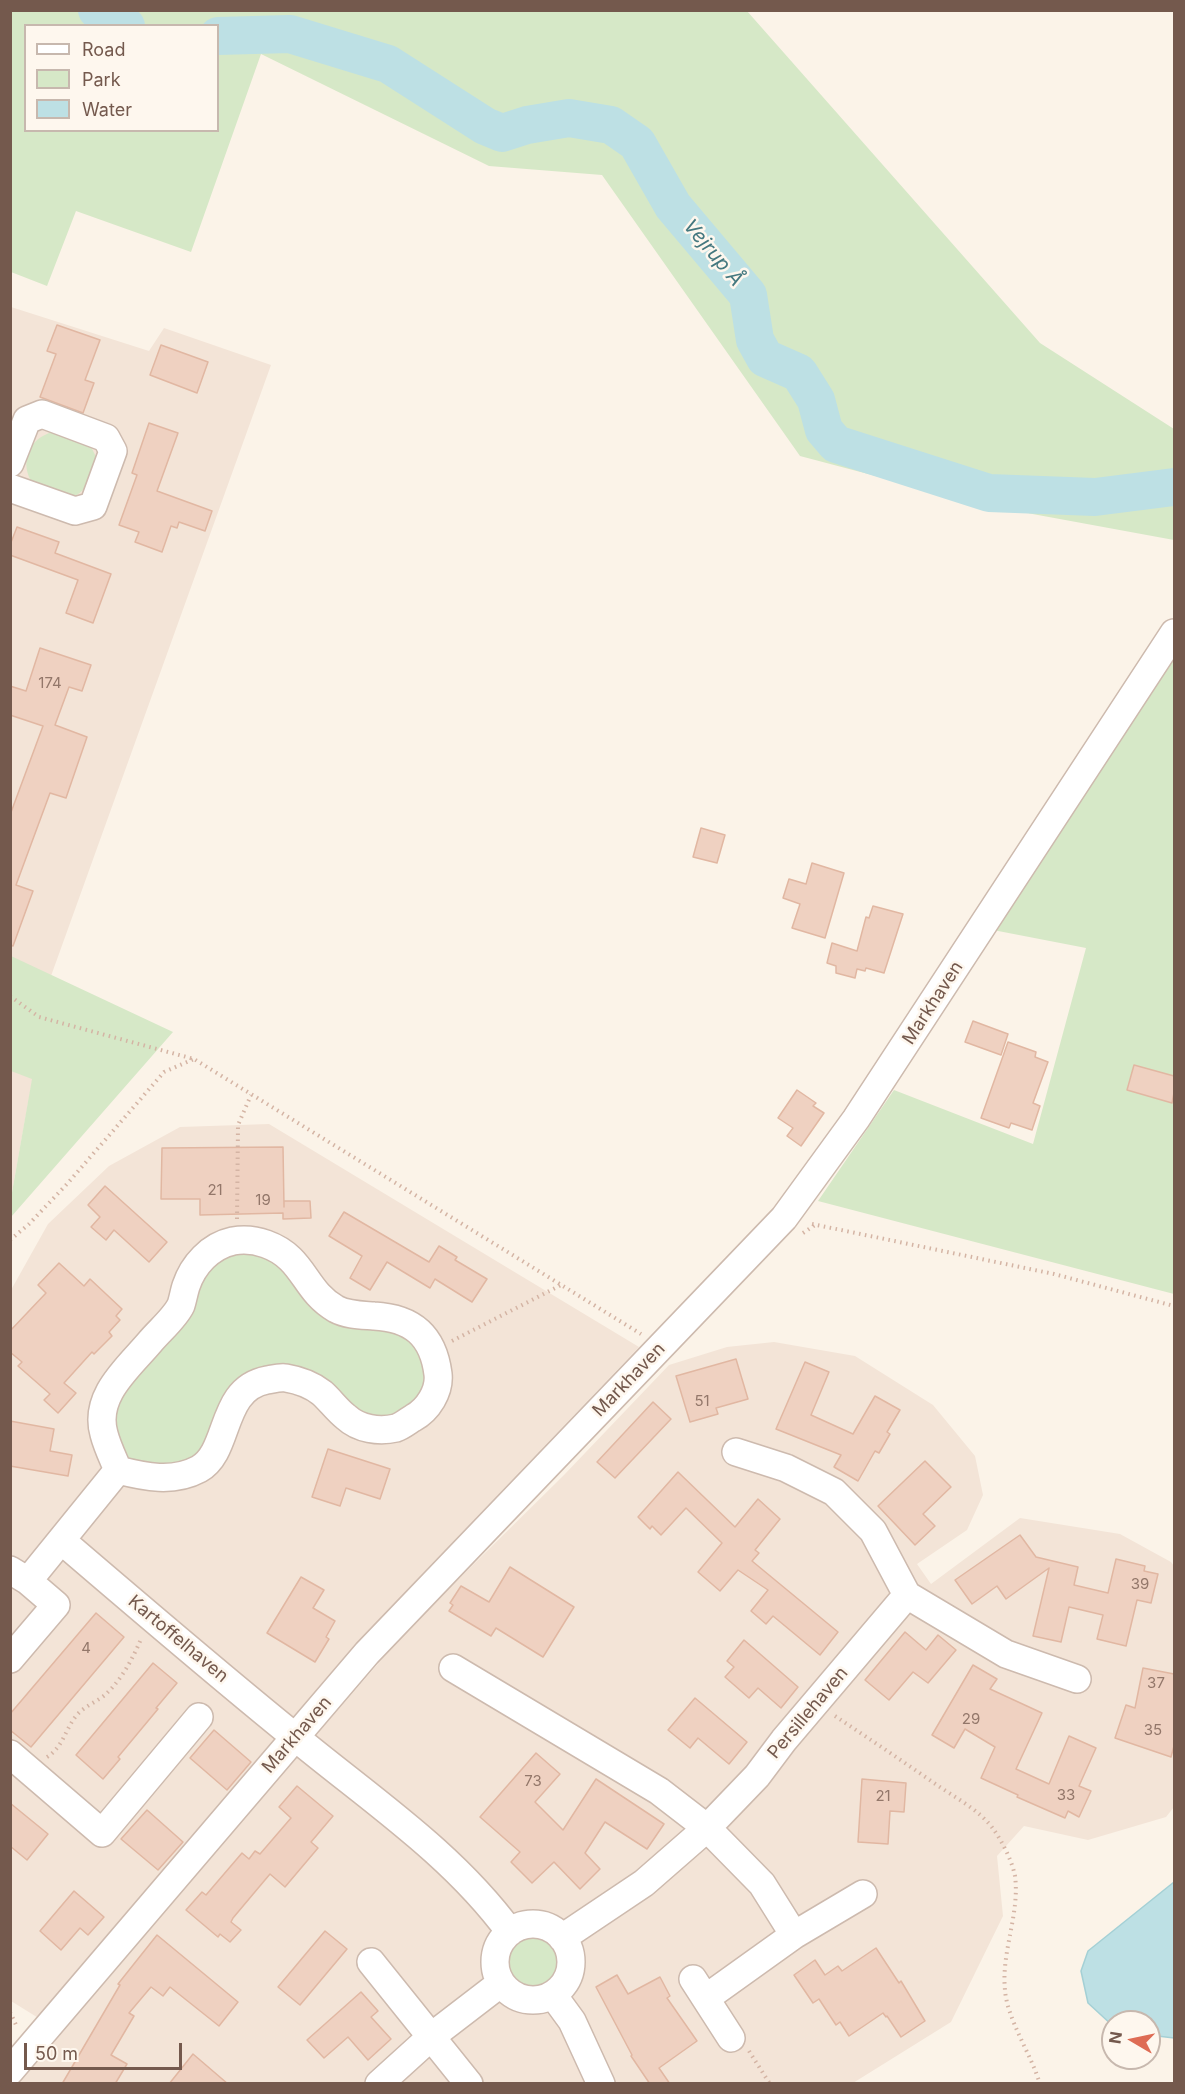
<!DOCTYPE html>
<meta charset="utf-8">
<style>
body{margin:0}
#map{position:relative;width:1185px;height:2094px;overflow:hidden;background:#fbf3e8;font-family:Inter,sans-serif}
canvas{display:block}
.frame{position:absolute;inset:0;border:12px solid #74594d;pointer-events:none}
.legend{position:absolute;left:24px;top:24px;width:195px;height:108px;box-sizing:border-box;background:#fef7ee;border:2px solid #c7b8ae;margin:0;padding:8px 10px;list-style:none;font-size:18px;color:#74594d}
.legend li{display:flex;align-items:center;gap:12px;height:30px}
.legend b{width:30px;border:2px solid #c7b8ae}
.north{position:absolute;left:1101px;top:2010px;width:60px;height:60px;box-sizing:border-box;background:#fef7ee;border:2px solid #c7b8ae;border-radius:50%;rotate:279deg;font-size:16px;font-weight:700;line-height:24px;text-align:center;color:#74594d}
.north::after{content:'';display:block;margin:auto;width:21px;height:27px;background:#de6c54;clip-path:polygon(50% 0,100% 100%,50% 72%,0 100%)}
.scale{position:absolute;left:24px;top:2043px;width:158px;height:27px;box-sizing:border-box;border:3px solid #74594d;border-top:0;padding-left:8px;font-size:18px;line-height:21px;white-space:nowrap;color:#74594d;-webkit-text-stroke:4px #fef7ee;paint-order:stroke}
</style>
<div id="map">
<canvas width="1185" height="2094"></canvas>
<div class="frame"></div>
<ul class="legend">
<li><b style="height:8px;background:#fff"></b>Road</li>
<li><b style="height:16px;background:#d6e8c7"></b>Park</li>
<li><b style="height:16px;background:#bde0e4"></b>Water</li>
</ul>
<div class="north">N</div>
<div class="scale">50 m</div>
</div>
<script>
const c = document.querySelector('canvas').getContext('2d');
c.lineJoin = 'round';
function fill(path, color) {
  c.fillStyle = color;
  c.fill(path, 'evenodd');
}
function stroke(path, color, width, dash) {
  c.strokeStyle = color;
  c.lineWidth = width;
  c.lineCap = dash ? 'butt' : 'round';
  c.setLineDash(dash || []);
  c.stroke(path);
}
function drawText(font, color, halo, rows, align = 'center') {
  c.font = font + ' Inter,sans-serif';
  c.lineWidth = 5;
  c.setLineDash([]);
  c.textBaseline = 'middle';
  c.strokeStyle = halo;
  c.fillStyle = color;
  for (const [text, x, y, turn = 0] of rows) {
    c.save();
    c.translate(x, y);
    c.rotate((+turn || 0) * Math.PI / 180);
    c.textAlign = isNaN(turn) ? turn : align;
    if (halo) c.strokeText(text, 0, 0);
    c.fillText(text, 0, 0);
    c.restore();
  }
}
const residential = new Path2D(`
 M11 307 149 351 164 328 271 365 51 976 11 1198Z
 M269 1124 639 1347 421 1575 268 1748 40 2019 11 2001V1290L48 1224 109 1166 180 1127Z
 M774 1342 855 1356 933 1405 975 1456 983 1495 967 1530 917 1564 931 1584 1020 1518 1120 1534 1171 1562 1174 1566V1807L1166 1817 1088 1840 1024 1826 997 1856 1003 1916 951 2022 853 2083 14 2084 409 1628 564 1475 669 1365 727 1347Z`);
const green = new Path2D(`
 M10 11H747L1040 343 1174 429V540L989 506 800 456 602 175 489 166 261 54 191 252 76 211 47 286 11 272ZM26 26H218V130H26Z
 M53 432 89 444C92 449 97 456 96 462 95 474 84 497 69 497 58 497 43 488 33 484 19 464 28 438 53 432Z
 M1174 654V1294L818 1201 894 1090 1033 1144 1086 948 993 930Z
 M11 956 173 1032 11 1217V1198L32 1079 11 1071Z
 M249 1249 293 1270 388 1323 426 1354V1391L399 1417 362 1416 285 1369 187 1465 137 1464 127 1456 114 1434V1408L196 1286 216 1261Z
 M508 1962a25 25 0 1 1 50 0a25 25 0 1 1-50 0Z`);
const water = new Path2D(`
 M1174 1882V2038L1149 2035V2022H1113V2026L1088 2003 1081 1971 1088 1951Z`);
const river = new Path2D(`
 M97 10 126 26
 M218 36 290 34 388 64 485 126 502 133 527 125 569 118 611 125 637 143 673 206 748 295 755 340 765 358 799 373 816 400 824 430 836 444 989 493 1095 497 1174 487`);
const building = new Path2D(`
 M57 325 100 340 85 380 94 383 83 413 40 397 56 354 47 351Z
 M161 345 208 362 197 393 150 375Z
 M149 423 178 433 157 491 212 511 205 531 179 522 177 528 171 526 162 552 135 542 139 532 119 525 137 475 132 473Z
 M17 527 59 542 55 553 111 574 93 623 66 613 78 580 10 555V545Z
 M40 648 91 665 82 691 69 687 55 725 87 737 66 798 50 793 16 885 33 891 13 946 10 945V815L43 726 10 715V686L26 691Z
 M701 828 725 835 717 863 693 857Z
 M812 863 844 873 825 938 792 928 800 904 783 898 789 879 806 884Z
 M873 906 903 914 884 973 866 968 865 971 857 969 855 978 836 973V966L827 963 832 943 857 951 866 917 869 918Z
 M973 1021 1008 1034 1001 1055 965 1042Z
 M1008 1042 1036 1052 1035 1057 1048 1062 1033 1103 1040 1106 1032 1130 1011 1123 1009 1128 981 1118Z
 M1134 1065 1174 1076V1093L1172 1103 1127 1090Z
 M797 1090 816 1103 813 1106 824 1113 801 1146 787 1136 793 1128 778 1118Z
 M283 1147 284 1207V1201H310L311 1218 283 1219V1213L200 1215V1199H161L162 1148Z
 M105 1186 167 1242 149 1262 114 1230 106 1240 91 1227 100 1217 88 1205Z
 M344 1212 429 1262 439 1246 457 1257 455 1260 487 1279 472 1302 435 1279 430 1288 387 1262 370 1290 350 1278 362 1256 329 1236Z
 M59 1263 84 1286 90 1279 122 1309 116 1316 120 1320 109 1332 112 1336 94 1354 92 1352 64 1383 76 1393 58 1413 44 1400 50 1394 18 1366 22 1362 10 1352V1331L46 1293 38 1285Z
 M736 1359 748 1399 716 1408 718 1414 690 1422 676 1376Z
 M805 1362 829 1372 811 1415 853 1434 875 1396 900 1410 887 1432 890 1434 879 1453 875 1451 858 1481 834 1467 841 1455 776 1429Z
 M653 1402 671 1419 615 1478 597 1462Z
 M10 1421 54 1429 50 1451 72 1455 68 1476 10 1466Z
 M328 1449 390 1469 380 1499 346 1488 340 1506 312 1497Z
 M925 1461 951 1487 923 1514 935 1526 915 1545 878 1506Z
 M678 1472 735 1527 758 1499 780 1519 755 1550 759 1553 752 1561 838 1632 820 1655 773 1616 766 1624 751 1611 768 1590 738 1570 720 1591 698 1572 722 1543 686 1508 661 1535 652 1526 650 1529 638 1517Z
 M1020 1535 1036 1557 1078 1567 1074 1585 1108 1593 1116 1559 1145 1566 1144 1571 1158 1574 1151 1603 1137 1600 1126 1646 1097 1639 1103 1615 1069 1607 1061 1642 1033 1636 1049 1568 1006 1599 997 1586 972 1604 955 1580Z
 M510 1567 574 1607 543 1657 496 1628 491 1636 449 1611 453 1605 450 1603 461 1586 489 1602Z
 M301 1577 324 1590 313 1608 335 1621 326 1637 329 1639 315 1662 267 1633Z
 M96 1613 124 1637 31 1747 10 1730V1714Z
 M905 1632 926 1650 938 1635 956 1650 928 1683 913 1672 889 1700 865 1680Z
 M744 1640 798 1687 781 1708 758 1688 749 1698 725 1677 734 1667 727 1661Z
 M153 1663 177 1683 156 1708 158 1709 118 1757 120 1759 103 1779 76 1755Z
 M973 1665 997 1679 990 1689 1042 1713 1016 1769 1049 1784 1069 1736 1096 1748 1079 1786 1091 1791 1079 1817 1068 1811 1065 1818 1017 1797 1018 1795 981 1778 995 1747 965 1729 954 1748 932 1735Z
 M1143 1668 1174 1674V1746L1171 1757 1115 1738 1126 1705 1135 1708Z
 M695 1698 747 1742 729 1764 698 1738 690 1748 668 1730Z
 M214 1730 251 1762 227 1790 190 1758Z
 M536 1753 560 1774 535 1802 563 1830 596 1779 664 1824 647 1849 605 1822 585 1853 600 1869 580 1889 554 1862 532 1883 511 1862 520 1852 480 1817Z
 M862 1779 906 1783 904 1812 890 1811 888 1844 858 1842Z
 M297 1786 333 1816 311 1842 318 1848 285 1887 270 1874 233 1918 231 1922 241 1930 230 1942 220 1934 218 1937 186 1910 202 1892 206 1895 242 1853 249 1859 255 1851 260 1854 291 1818 279 1807Z
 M10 1803 48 1834 27 1860 10 1846Z
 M147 1810 183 1842 158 1870 121 1839Z
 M74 1891 104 1917 88 1935 80 1928 61 1950 40 1931Z
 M325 1931 347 1949 300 2005 278 1987Z
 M157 1935 238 2002 219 2026 170 1987 163 1996 151 1987 129 2013 134 2016 111 2055 127 2064 115 2084H62L120 1985 118 1984Z
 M876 1948 899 1983 901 1981 925 2021 901 2037 887 2016 886 2017 883 2013 849 2036 840 2022 836 2025 819 1999 813 2003 794 1975 815 1960 825 1975 838 1966 842 1971Z
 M617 1975 628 1994 660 1977 670 1996 667 1998 697 2041 659 2068 670 2084H650L631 2056 632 2055 596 1987Z
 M361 1992 378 2011 371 2017 391 2039 368 2060 348 2037 324 2058 307 2040Z
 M193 2054 228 2084H169Z`);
const path = new Path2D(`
 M10 996 39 1017 194 1059 641 1334
 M237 1219 238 1125 251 1095
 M812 1224 1054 1274 1174 1306
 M803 1233 815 1225
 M10 1240 29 1224 67 1184 164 1072 194 1059
 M452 1341 561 1285
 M835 1716C868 1738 901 1760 934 1783 954 1797 980 1810 994 1830 1003 1843 1012 1861 1015 1876 1020 1914 1001 1952 1005 1990 1007 2019 1031 2054 1040 2084
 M47 1757C63 1747 65 1730 76 1716 84 1706 97 1702 106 1694 122 1679 133 1658 141 1639
 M10 2012 17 2027
 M749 2051 770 2084`);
const minor = new Path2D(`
 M10 463 27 420 42 414 106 438 113 451 93 506 75 511 10 488
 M736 1452 786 1468 834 1492 873 1531 907 1595 1006 1654 1077 1679
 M62 1541C139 1607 216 1673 295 1737 370 1799 452 1853 510 1932
 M10 1570 28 1581 118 1470C113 1458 107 1446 104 1434 93 1396 128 1368 150 1342 159 1331 175 1318 181 1305 183 1299 184 1292 186 1286 193 1265 210 1246 233 1241 244 1239 255 1240 266 1244 305 1258 303 1290 336 1309 347 1315 361 1315 374 1316 412 1318 433 1335 438 1374 440 1391 428 1410 413 1418 408 1421 402 1426 396 1428 379 1432 359 1429 346 1417 337 1410 330 1400 322 1393 312 1385 298 1380 286 1378 280 1377 273 1379 267 1380 219 1389 231 1451 199 1469 173 1483 145 1477 118 1470
 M10 1659 56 1605 28 1581
 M453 1668 659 1791 707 1828 762 1884 794 1935
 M10 1754 102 1833 199 1717
 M495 1962a38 38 0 1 1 76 0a38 38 0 1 1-76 0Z
 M562 1938 644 1883 707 1828 757 1776 784 1740 907 1595
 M371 1962 469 2084
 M693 1979 731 2038
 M553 1995 572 2021 601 2084
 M706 1998 794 1935 863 1894
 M10 2071 367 1653 784 1218 856 1119 1174 633
 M379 2084 432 2036 501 1983`);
const numberNames = [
 ["174",50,683],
 ["21",215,1190],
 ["19",263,1200],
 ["51",702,1401],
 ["39",1140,1584],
 ["4",86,1648],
 ["37",1156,1683],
 ["29",971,1719],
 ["35",1153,1730],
 ["73",533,1781],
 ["33",1066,1795],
 ["21",883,1796]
];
const streetNames = [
 ["Markhaven",933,1003,-57],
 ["Markhaven",629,1380,-46],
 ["Kartoffelhaven",178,1639,40],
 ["Persillehaven",808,1713,-50],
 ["Markhaven",297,1735,-49]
];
const waterNames = [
 ["Vejrup Å",713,253,50]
];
fill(residential, '#f3e4d7');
fill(green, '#d6e8c7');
fill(water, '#bde0e4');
stroke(water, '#a4d0d5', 1.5);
stroke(river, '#bde0e4', 38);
fill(building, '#efd1c1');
stroke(building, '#e1b7a2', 1.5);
stroke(minor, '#cdbaae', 30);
stroke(path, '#d4b4a4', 4, [1.5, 4.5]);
stroke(minor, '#fff', 27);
drawText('15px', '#93776a', null, numberNames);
drawText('18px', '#74594d', '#fef7ee', streetNames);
drawText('italic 20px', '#44787f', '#fef7ee', waterNames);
</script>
